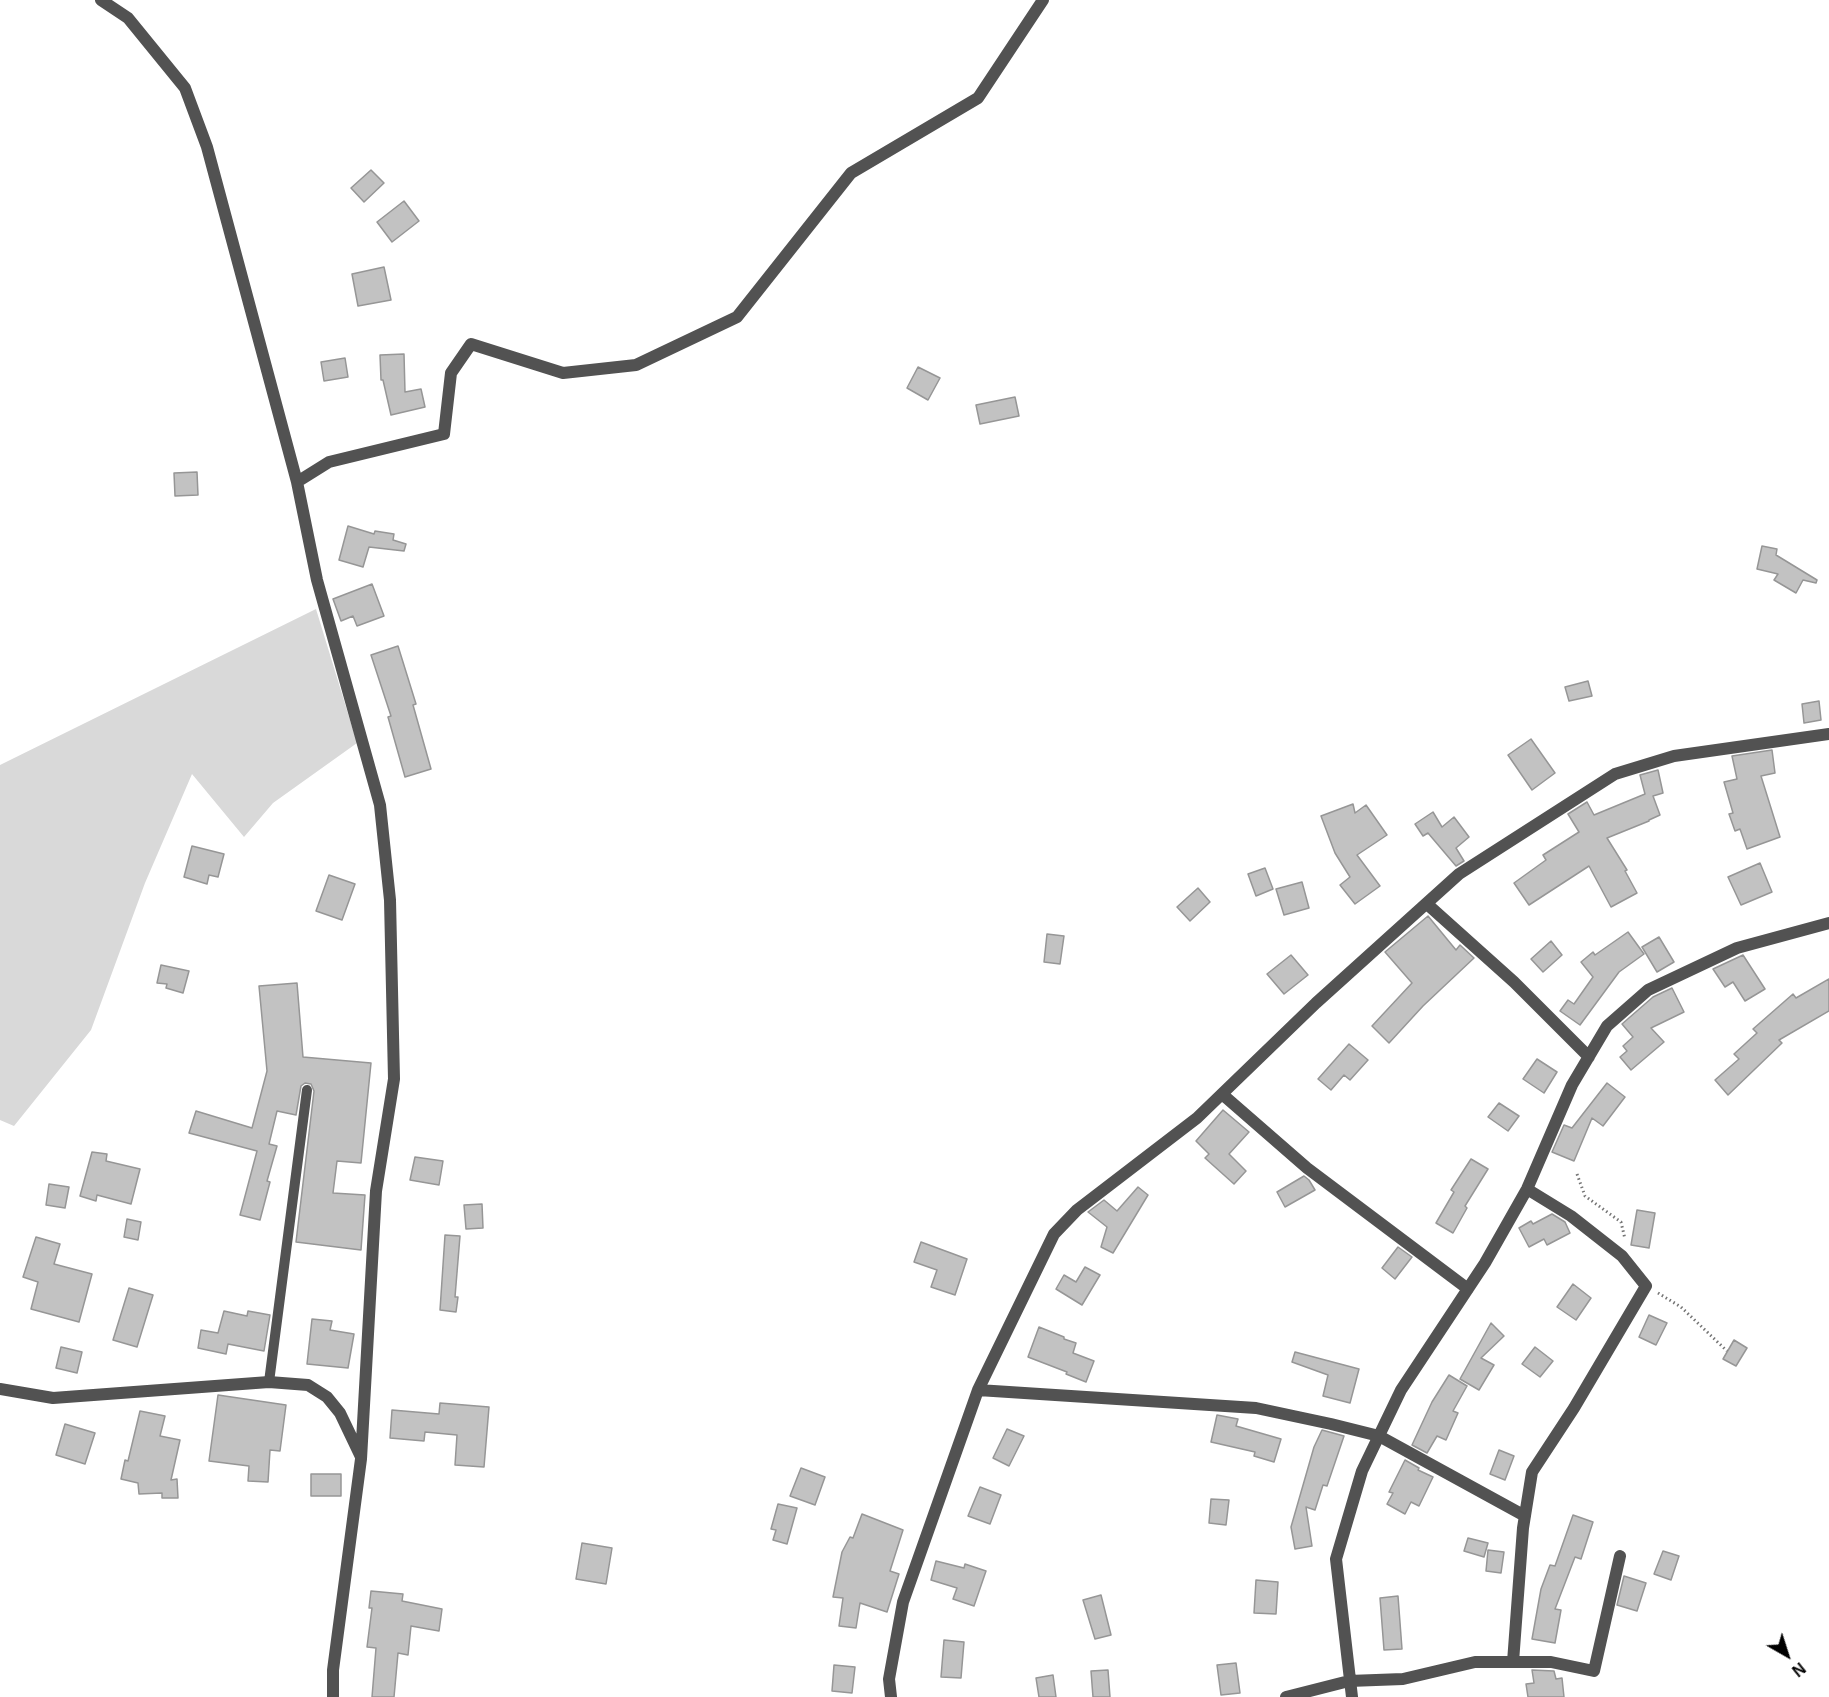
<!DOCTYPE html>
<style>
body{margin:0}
#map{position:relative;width:1829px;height:1697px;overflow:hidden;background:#fff;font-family:Helvetica,sans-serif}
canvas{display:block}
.north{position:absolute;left:1757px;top:1625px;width:60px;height:60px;-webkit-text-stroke:4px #fff;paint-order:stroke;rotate:141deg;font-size:16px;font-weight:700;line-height:24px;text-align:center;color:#000}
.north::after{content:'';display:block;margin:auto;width:21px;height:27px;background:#000;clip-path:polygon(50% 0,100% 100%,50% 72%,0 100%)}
</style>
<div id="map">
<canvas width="1829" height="1697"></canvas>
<div class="north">N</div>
</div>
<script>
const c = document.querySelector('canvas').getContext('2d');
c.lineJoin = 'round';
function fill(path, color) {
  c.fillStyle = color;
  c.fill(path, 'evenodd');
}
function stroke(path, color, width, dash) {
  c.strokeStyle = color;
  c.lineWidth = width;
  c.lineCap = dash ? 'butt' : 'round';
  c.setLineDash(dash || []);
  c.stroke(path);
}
const green = new Path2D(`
 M316 609 357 743 273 803 244 837 192 774 145 883 91 1030 14 1126 0 1120V765Z`);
const building = new Path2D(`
 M371 170 384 183 364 202 351 188Z
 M404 201 419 221 392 242 377 222Z
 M384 267 391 300 358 306 352 274Z
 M404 354 405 392 421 389 425 407 391 415 383 380H381L380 355Z
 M345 358 348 377 324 381 321 362Z
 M918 367 940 378 928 400 907 388Z
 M1015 397 1019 416 980 424 976 405Z
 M197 472 198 495 175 496 174 473Z
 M348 526 374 534 375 531 394 534 393 540 406 544 404 551 369 547 363 567 339 560Z
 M1762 546 1777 549 1776 555 1817 580 1816 583 1803 580 1796 593 1774 580 1778 574 1757 569Z
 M372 584 384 616 357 626 353 616 341 621 333 599Z
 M398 646 416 704 413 705 431 769 405 777 388 717 391 716 371 655Z
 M1588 681 1592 696 1569 701 1565 687Z
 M1819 701 1821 720 1804 723 1802 704Z
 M1531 739 1555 773 1532 790 1508 755Z
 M1772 750 1775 773 1761 776 1780 837 1747 849 1740 829 1735 831 1729 814 1733 813 1724 782 1737 779 1732 756Z
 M1658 770 1663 793 1653 796 1660 815 1649 820V821L1607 838 1627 870 1625 871 1637 893 1611 907 1589 866 1529 905 1514 883 1546 860 1543 855 1579 832 1568 814 1587 802 1594 815 1645 794 1640 775Z
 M1353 804 1355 813 1366 805 1387 835 1357 855 1380 886 1355 904 1340 885 1350 877 1335 853 1321 816Z
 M1433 812 1442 827 1454 817 1469 837 1456 848 1464 861 1456 866 1428 833 1423 836 1415 824Z
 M192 846 224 854 218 877 209 875 207 884 184 877Z
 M1760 863 1772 892 1741 905 1728 877Z
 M1265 868 1273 889 1256 896 1248 874Z
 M329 875 355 884 342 920 316 911Z
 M1302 882 1309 908 1284 915 1276 889Z
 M1198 888 1210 902 1190 921 1177 907Z
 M1428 916 1456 950 1460 945 1474 958 1423 1006 1389 1043 1372 1026 1412 983 1385 952Z
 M1628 932 1644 954 1619 972 1580 1025 1560 1011 1568 1000 1574 1004 1593 977 1581 962 1593 952 1595 955Z
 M1047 934 1064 936 1060 964 1044 962Z
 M1659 937 1674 962 1657 972 1642 947Z
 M1551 941 1562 955 1543 972 1531 959Z
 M1291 955 1308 975 1284 994 1267 974Z
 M1743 955 1765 989 1745 1001 1733 982 1725 987 1713 969Z
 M161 965 189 971 183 993 166 988 167 984 157 983Z
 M1829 979V1011L1779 1040 1782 1043 1728 1095 1715 1080 1739 1059 1734 1054 1757 1033 1753 1029 1793 994 1796 998Z
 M297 983 303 1057 371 1063 361 1163 337 1161 333 1193 365 1195 361 1250 296 1242 314 1091 311 1084 305 1083 301 1086 296 1115 277 1111 269 1144 277 1146 267 1181 270 1182 260 1220 240 1215 257 1151 189 1133 196 1111 252 1128 267 1071 259 986Z
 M1672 988 1684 1012 1651 1028 1664 1042 1631 1070 1620 1057 1627 1051 1623 1046 1633 1037 1622 1024 1653 997Z
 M1349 1044 1368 1060 1350 1080 1344 1075 1331 1090 1318 1079Z
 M1537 1059 1557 1072 1544 1093 1523 1079Z
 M1607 1083 1625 1097 1603 1126 1592 1118 1574 1161 1552 1152 1564 1125 1572 1128Z
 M1499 1103 1519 1116 1508 1131 1488 1117Z
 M1223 1110 1249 1132 1229 1154 1246 1171 1234 1184 1205 1158 1209 1154 1196 1141Z
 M92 1152 107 1154 106 1161 140 1169 131 1204 97 1195 96 1201 80 1196Z
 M415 1157 443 1161 439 1185 410 1180Z
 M1471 1159 1488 1169 1465 1206 1467 1208 1453 1233 1436 1223 1454 1192 1451 1190Z
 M1304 1176 1309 1180 1315 1190 1285 1207 1277 1192Z
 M49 1184 69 1187 65 1208 46 1205Z
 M1138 1187 1148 1195 1113 1253 1101 1247 1107 1227 1088 1212 1104 1200 1117 1211Z
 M482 1204 483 1228 466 1229 464 1205Z
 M1637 1210 1655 1213 1649 1248 1631 1245Z
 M1552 1214 1565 1222 1570 1233 1547 1245 1544 1239 1529 1247 1519 1228 1531 1221 1533 1224Z
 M127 1219 141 1222 138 1240 124 1237Z
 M445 1235 460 1236 455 1297H458L456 1312 440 1310Z
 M36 1237 60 1244 54 1264 92 1274 79 1322 31 1309 38 1282 23 1277Z
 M921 1242 967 1259 955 1295 931 1287 937 1270 914 1262Z
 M1398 1247 1412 1257 1395 1279 1382 1268Z
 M1085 1267 1100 1275 1082 1305 1056 1289 1064 1275 1076 1282Z
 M1573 1284 1591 1298 1576 1320 1557 1307Z
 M129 1288 153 1295 137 1347 113 1340Z
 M224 1311 247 1316 248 1311 270 1315 264 1351 228 1344 226 1354 198 1348 201 1330 218 1333Z
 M1649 1315 1667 1323 1656 1345 1639 1337Z
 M312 1319 332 1321 330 1330 354 1334 348 1368 307 1364Z
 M1491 1323 1504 1336 1481 1358 1494 1365 1479 1390 1460 1379Z
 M1039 1327 1064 1337V1339L1076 1343 1073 1353 1094 1361 1086 1382 1066 1374 1067 1372 1028 1357Z
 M1734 1340 1747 1348 1736 1366 1723 1359Z
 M61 1347 82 1352 77 1373 56 1368Z
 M1535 1347 1553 1361 1540 1377 1522 1364Z
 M1295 1352 1359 1369 1350 1403 1323 1396 1328 1375 1292 1362Z
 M1449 1375 1467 1386 1453 1411 1458 1413 1446 1440 1437 1436 1427 1453 1412 1445 1432 1402Z
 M218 1395 286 1405 280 1451 270 1450 268 1482 248 1481 249 1466 209 1461Z
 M440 1403 489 1407 484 1467 455 1465 457 1435 425 1432 424 1441 390 1438 392 1410 439 1414Z
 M140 1411 165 1416 160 1436 180 1440 171 1480 177 1479 178 1498H162V1493L139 1494 138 1483 121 1479 125 1460 128 1461Z
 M1217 1415 1238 1419 1236 1426 1281 1439 1274 1462 1254 1456 1255 1452 1211 1442Z
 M65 1424 95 1433 85 1464 56 1455Z
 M1007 1429 1024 1436 1009 1466 993 1458Z
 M1322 1430 1344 1436 1327 1486 1323 1485 1315 1510 1306 1507 1312 1546 1295 1549 1291 1527 1314 1447Z
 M1499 1450 1514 1456 1505 1480 1490 1474Z
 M1405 1460 1419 1468 1418 1470 1433 1477 1419 1506 1411 1502 1405 1514 1387 1504 1393 1493 1389 1492Z
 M801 1468 825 1477 815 1505 790 1496Z
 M311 1474H341V1496H311Z
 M980 1487 1001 1495 990 1524 968 1516Z
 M1211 1499 1229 1500 1226 1525 1209 1523Z
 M778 1504 797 1508 787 1544 773 1540 776 1530 771 1529Z
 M862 1514 903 1530 890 1571 899 1574 887 1612 860 1603 856 1628 839 1626 843 1598 833 1597 842 1552 850 1537 853 1538Z
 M1573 1515 1593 1522 1581 1559 1575 1557 1555 1609 1561 1610 1555 1643 1532 1639 1541 1589 1550 1565 1555 1566Z
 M1468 1538 1488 1543 1484 1557 1464 1551Z
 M582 1543 612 1548 606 1584 576 1579Z
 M1488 1550 1504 1552 1501 1573 1486 1571Z
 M1663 1551 1679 1556 1671 1580 1654 1574Z
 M936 1561 964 1568 965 1564 986 1571 974 1606 953 1599 957 1588 931 1580Z
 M1624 1576 1646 1583 1637 1611 1617 1605Z
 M1256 1580 1278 1582 1276 1614 1254 1613Z
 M371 1591 403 1594 402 1601 442 1609 439 1631 411 1626 408 1655 398 1653 394 1697H372L376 1648 367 1647 372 1608H369Z
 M1101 1595 1111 1635 1095 1639 1083 1600Z
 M1398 1596 1402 1649 1384 1650 1380 1598Z
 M944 1640 964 1642 961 1678 941 1677Z
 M1236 1663 1240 1693 1221 1695 1217 1665Z
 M834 1665 855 1667 852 1693 832 1691Z
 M1108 1670 1110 1697H1093L1091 1671Z
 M1532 1670 1554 1671 1556 1679 1562 1678 1564 1697H1528L1526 1684 1534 1683Z
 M1053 1675 1056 1697H1039L1036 1678Z`);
const path = new Path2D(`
 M1577 1174 1585 1196 1621 1222 1625 1239
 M1658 1293 1681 1307 1727 1351`);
const service = new Path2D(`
 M269 1382 307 1090`);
const minor = new Path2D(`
 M101 0 128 18 185 88 207 147 297 482 317 580 380 805 390 900 394 1079 376 1191 361 1459 333 1670V1697
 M297 482 329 462 444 434 451 373 471 344 563 373 636 365 737 317 851 173 978 98 1043 0
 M1427 904 1514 982 1589 1057
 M1222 1094 1307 1168 1468 1289
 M0 1389 53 1398 269 1382 308 1385 327 1397 340 1413 361 1457
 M978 1390 1256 1408 1331 1424 1379 1436 1525 1516
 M1513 1662 1523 1528 1532 1472 1574 1408 1646 1286 1622 1256 1571 1216 1527 1189
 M891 1697 889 1679 903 1602 978 1390 1054 1234 1077 1210 1197 1118 1316 1003 1459 874 1615 774 1674 756 1829 734
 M1286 1697 1349 1681 1403 1679 1475 1662H1551L1594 1671 1620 1556
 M1352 1697 1336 1559 1362 1471 1401 1390 1485 1263 1527 1189 1572 1085 1607 1026 1648 990 1737 948 1829 923`);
fill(green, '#d9d9d9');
fill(building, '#c2c2c2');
stroke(building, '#969696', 1.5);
stroke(path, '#747474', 3, [1.5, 3]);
stroke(service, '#525252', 10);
stroke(minor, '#525252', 12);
</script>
